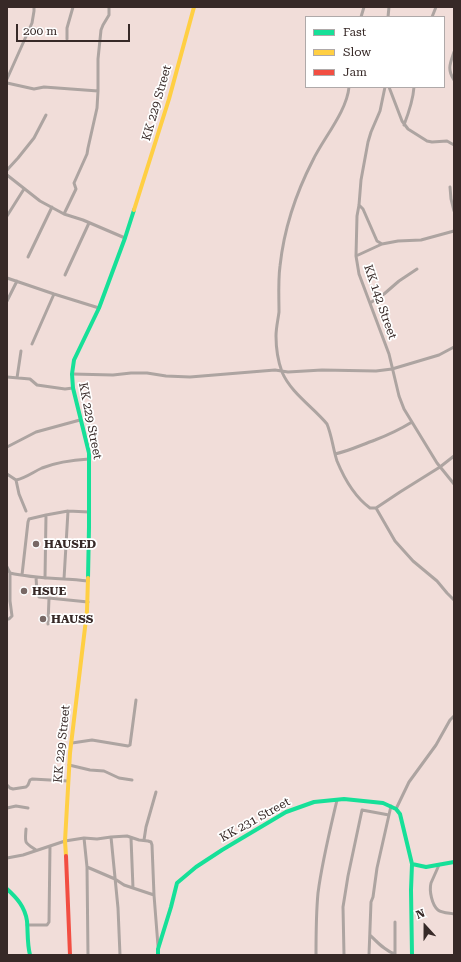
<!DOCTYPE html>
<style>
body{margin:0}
#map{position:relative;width:461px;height:962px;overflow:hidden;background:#f1ddd9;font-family:"Roboto Serif",serif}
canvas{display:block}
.frame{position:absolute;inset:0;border:8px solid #372927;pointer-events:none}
.legend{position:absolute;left:305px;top:16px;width:140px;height:72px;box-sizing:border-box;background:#fff;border:1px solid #afa9a9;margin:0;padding:5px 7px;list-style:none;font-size:12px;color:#372927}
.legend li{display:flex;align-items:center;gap:8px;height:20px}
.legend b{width:20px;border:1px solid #afa9a9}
.north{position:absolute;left:405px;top:906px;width:40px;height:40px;-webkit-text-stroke:3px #fff;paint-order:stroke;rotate:339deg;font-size:11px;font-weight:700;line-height:16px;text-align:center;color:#372927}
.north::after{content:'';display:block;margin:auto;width:14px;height:18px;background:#372927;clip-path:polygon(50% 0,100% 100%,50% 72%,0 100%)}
.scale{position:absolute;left:16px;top:24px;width:114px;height:18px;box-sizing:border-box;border:2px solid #372927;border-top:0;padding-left:5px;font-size:12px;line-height:14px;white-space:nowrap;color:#372927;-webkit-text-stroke:3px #fff;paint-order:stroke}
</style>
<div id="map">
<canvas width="461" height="962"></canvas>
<div class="frame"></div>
<ul class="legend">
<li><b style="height:5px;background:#16e098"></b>Fast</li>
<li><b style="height:5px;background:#ffcf43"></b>Slow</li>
<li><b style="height:5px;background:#f24e42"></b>Jam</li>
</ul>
<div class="north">N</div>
<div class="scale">200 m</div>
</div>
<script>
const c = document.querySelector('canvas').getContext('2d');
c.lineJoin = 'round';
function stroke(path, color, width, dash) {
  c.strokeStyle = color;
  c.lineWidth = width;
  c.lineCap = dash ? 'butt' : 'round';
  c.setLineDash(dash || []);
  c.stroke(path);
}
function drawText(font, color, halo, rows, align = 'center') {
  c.font = font + ' "Roboto Serif",serif';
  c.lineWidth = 3.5;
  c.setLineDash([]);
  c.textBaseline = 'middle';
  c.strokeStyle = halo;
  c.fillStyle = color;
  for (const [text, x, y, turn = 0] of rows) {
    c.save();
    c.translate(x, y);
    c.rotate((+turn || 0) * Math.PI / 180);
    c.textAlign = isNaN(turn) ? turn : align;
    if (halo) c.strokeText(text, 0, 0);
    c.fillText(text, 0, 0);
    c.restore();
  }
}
const street = new Path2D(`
 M361 17 364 7
 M388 17 389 7
 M432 17 436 7
 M67 39V28L73 7
 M454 52C450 64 447 69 454 80
 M7 79 32 23 34 11V7
 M7 83 34 89 44 87 98 91
 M349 87C347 111 323 139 313 160 296 193 284 229 280 266 278 281 279 297 279 312 278 320 276 328 276 336 276 347 278 361 282 372 291 393 313 407 327 424 332 436 333 449 337 461 344 478 355 497 370 508H376L400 492 440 467 454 456
 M385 87 380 111 371 132 368 142 361 180 359 205 357 216 356 256 359 274 389 354 399 396 404 409 437 463 454 484
 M389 87 402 121 408 129 427 141 432 142 447 141 454 145
 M404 125C409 112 413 101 414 87
 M7 170 18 158 34 138 46 115
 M7 175 40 201 64 214 83 220 125 238
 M450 187 451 199 454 211
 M359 205 363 209 377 241 382 244
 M64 214 76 189 74 183 87 154 88 148 97 108 98 91V59L101 30 103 25 109 15V7
 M7 216 24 189
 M356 256 382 244 398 241 421 240 454 231
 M28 257 52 207
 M65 275 89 223
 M7 278 54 294 99 308
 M7 301 17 281
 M370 303 384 294 399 281 417 269
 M32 344 54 294
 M72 374 113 375 131 373H147L166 376 190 377 275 370 288 372 322 370 376 371 392 369 439 355 454 347
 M7 377 30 379 37 385 65 389 73 388
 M17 378 21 351
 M7 447 36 432 80 420
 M335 454C349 451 361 445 375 440 388 435 399 430 412 422
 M7 474 16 480C26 478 33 472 42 468 57 462 73 460 89 459
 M16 480 19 494 26 511
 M376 508 395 541 413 561 437 581 447 593 454 600
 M7 567 10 573C36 579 62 578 88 581
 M22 575 28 522 29 519 46 515 68 511 89 512
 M36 577 37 594 39 597 88 602
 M45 578 46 515
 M64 579 68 511
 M7 619H9L12 616 10 601V573
 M48 624 49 598
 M72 743 92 740 128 746 130 745 136 700
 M69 765 90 770 104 771 119 778 132 780
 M7 785 10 788 13 789 26 787 28 785 30 780 32 779 68 781
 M7 808 16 806 28 808
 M396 809 409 782 436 745 450 720 454 716
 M26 829C25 844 24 842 36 850
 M111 837 118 908 120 955
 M84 838 87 867 88 955
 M131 838 133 888
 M144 840 146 827 156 792
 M7 858 23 855 65 841 84 838 97 839 111 837 127 836 139 840 148 841 151 842 152 845 154 895 158 946
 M439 865 431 883C429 891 432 905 438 910 442 913 449 913 454 914
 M87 867 115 879 124 885 154 895
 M27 925H47L49 922 50 846
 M370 935C377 942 385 951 395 954V955
 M395 954V922
 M316 955C316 934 316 914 318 893 322 862 330 830 337 800
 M344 955 343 907 348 876 362 810 389 815
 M369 955 371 902 373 897 377 868 391 806`);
const fast = new Path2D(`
 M88 578 89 527V453L73 388 72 374 74 360 99 308 125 238 134 210
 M412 864 426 867 454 862
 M7 889C17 898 25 907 27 921 28 932 27 943 30 955
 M158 955V949L171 907 177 883 196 867 222 850 286 812 314 802 344 799 383 803 396 809 400 814 412 864 411 890 412 955`);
const slow = new Path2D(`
 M134 210 169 99 194 7
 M66 856 65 841 70 753 87 611 88 578`);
const jam = new Path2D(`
 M66 856 70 955`);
const markers = [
 [36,544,4,"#786865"],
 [24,591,4,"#786865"],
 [43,619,4,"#786865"]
];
const streetNames = [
 ["KK 229 Street",157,103,-74],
 ["KK 142 Street",380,302,71],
 ["KK 229 Street",90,421,79],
 ["KK 229 Street",62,744,-84],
 ["KK 231 Street",255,820,-29]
];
const poiNames = [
 ["HAUSED",44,544],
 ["HSUE",32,591],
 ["HAUSS",51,619]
];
stroke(street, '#ada4a1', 3);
stroke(fast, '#16e098', 4);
stroke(slow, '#ffcf43', 4);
stroke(jam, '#f24e42', 4);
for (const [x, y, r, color] of markers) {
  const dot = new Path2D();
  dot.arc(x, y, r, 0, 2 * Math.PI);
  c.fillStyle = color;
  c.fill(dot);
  stroke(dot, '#fff', 1.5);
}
drawText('12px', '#372927', '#fff', streetNames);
drawText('bold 12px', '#372927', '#fff', poiNames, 'left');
</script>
